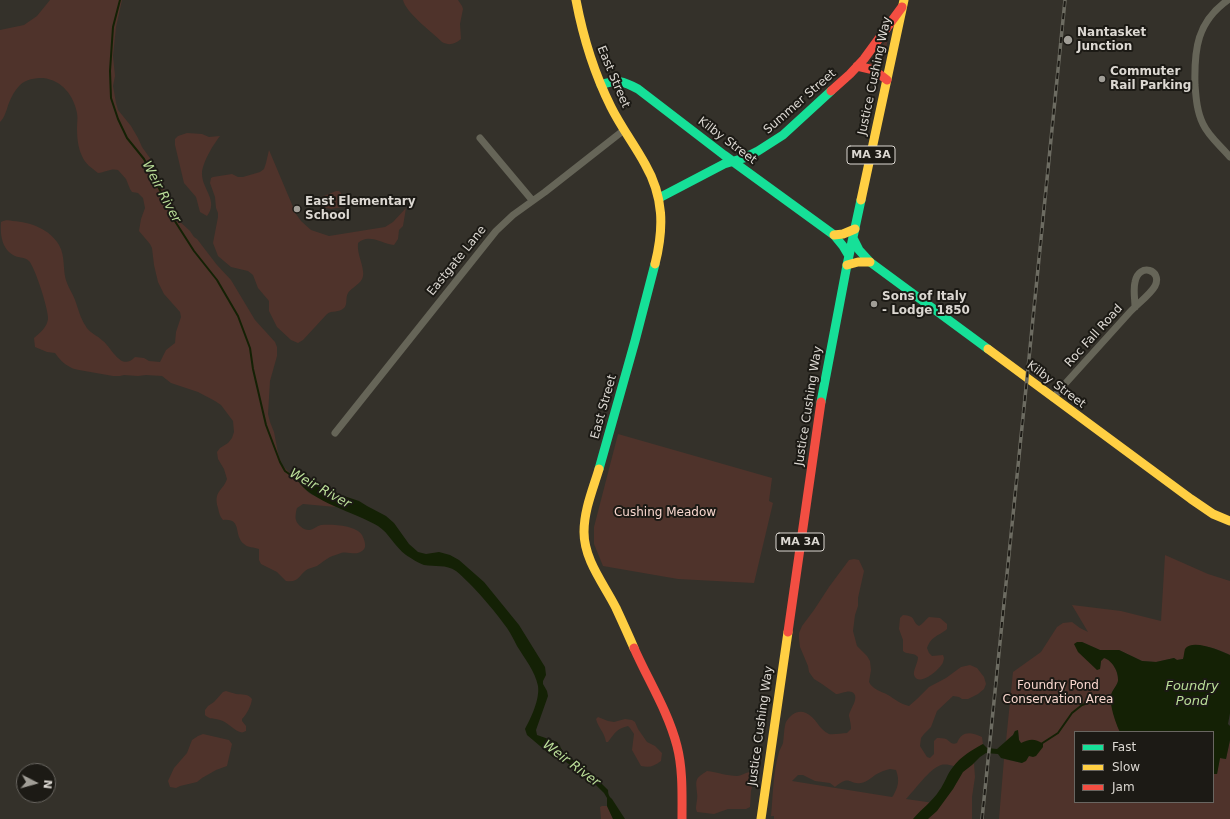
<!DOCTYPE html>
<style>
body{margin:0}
#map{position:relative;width:1230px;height:819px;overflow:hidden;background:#34312a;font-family:"DejaVu Sans",sans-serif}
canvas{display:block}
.legend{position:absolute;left:1074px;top:731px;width:140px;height:72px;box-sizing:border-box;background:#1c1a15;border:1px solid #696661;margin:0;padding:5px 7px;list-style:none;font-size:12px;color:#dcd8d2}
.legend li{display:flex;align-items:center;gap:8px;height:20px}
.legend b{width:20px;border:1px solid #696661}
.north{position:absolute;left:16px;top:763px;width:40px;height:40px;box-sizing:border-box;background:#1c1a15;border:1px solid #696661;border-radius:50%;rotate:96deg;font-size:11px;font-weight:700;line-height:16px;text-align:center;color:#dcd8d2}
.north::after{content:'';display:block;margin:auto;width:14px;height:18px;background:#a19e97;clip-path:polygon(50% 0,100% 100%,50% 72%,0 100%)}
</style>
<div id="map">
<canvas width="1230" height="819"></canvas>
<ul class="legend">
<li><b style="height:5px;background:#16e098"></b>Fast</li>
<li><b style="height:5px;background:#ffcf43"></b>Slow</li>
<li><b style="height:5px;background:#f24e42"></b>Jam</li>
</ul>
<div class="north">N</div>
</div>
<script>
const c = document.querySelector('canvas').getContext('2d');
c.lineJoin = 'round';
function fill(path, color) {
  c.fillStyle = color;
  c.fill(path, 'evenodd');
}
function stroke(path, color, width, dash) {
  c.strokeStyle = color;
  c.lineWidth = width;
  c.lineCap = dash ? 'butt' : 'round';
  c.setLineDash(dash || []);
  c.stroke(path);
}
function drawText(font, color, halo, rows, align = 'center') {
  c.font = font + ' "DejaVu Sans",sans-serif';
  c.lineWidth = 4;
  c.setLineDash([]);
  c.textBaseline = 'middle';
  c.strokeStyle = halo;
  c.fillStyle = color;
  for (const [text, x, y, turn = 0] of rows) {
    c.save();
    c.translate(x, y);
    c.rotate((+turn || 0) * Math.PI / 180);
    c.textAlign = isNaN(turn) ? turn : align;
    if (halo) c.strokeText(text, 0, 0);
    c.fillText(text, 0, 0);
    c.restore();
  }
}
const green = new Path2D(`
 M50 0H122L116 27 113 56 115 76 113 86 116 103 118 110 131 126 138 138 142 147 152 161 163 187 172 202 177 219 190 231 194 237 197 239 217 265 231 280 255 320 275 342 277 347V356L270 381 268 414 270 422 274 432 278 453 282 465 309 493 336 507 303 504 297 508C296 511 295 517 296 520 297 525 305 531 310 530 314 529 317 526 321 525 331 524 356 525 362 535 364 539 368 548 362 551 356 556 348 551 341 553 338 554 333 556 330 557 325 560 321 563 317 566 314 567 311 568 308 569 299 574 300 583 286 581L277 572 261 564 259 560V549C254 547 248 548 244 544 233 536 243 518 223 520 220 517 219 513 218 508 213 491 223 491 227 479L224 469 218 459 217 452 220 448 228 443 232 438 234 432 233 421 221 405 215 401 198 392 171 383 162 376 146 375 138 376 124 375 120 376H113L79 370C76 369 73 369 70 367 64 364 59 359 55 353L47 352 35 347 34 338C40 333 47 327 48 319 49 311 35 267 29 261 25 257 20 258 15 256 2 250 0 235 1 222 5 220 8 220 13 221 30 222 50 229 59 245 66 257 62 271 67 283 69 289 73 294 75 300 78 308 80 317 85 325 89 333 97 335 103 341 112 348 121 372 135 357L144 358 149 361 160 362 166 350 175 343 176 332 181 317 180 312 164 294 158 282 154 265 152 248 150 244 139 231 141 219 145 208 143 198 138 193 132 192 130 189 126 179 118 170C111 168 106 172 98 173 92 168 85 164 82 156 78 148 77 137 77 128 77 123 78 118 77 113 74 96 62 80 43 78 35 78 26 79 20 85 14 91 9 101 7 109 5 114 4 118 0 122V30L24 25 37 16Z
 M403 0H458L462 6 463 9 460 24 461 39C455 44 449 46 442 42 432 32 406 13 403 0Z
 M887 39H888L882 67H880L875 64H869Z
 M187 133 202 134 209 137 220 136C213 145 202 163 202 174 202 189 219 201 207 216L200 212 196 197 184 183 175 145V139L178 136Z
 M269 150 296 214 301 221 311 230 329 236 385 227 393 222 406 208 403 226 399 230 398 239 394 245C382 244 369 233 358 243 357 254 362 261 363 271 365 283 354 285 348 293 345 298 348 304 344 308 339 313 332 310 327 314L303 340 298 343 291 340 277 327 269 311V301L258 288 253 275 248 271 231 267 218 256 213 243 218 217V213L216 208 215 197 210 183 211 178 213 177 232 174 238 177H243L260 172 264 169 266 163Z
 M336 191H339L341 193 343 207 331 209 321 207 318 200 319 198Z
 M618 434 772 478 769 501 773 503 754 583 678 579 603 566 594 544V527Z
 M1165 555 1208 574 1230 581V655C1217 649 1205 644 1190 646L1183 659 1177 660 1174 658 1156 662 1142 661 1119 650H1100L1082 642 1100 669 1101 661 1104 658C1112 660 1119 672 1118 681 1117 687 1110 692 1111 698 1112 710 1115 721 1120 732H1075V802H1213V774H1217L1220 758 1226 759 1230 740V819H999L1004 759 1022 763 1021 743 1019 740 1018 731H1015L1013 735 1006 741 1013 672 1041 652 1057 627 1063 623 1072 622 1080 628 1088 632 1072 605 1121 611 1161 621Z
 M854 559 859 560 864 571 858 598V606L855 615 853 631 857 646 867 656 870 661 871 670 869 682C873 690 881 691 888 695 895 699 900 704 909 706L917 699 929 687 946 678 961 667 970 665 977 668 984 677 986 684 984 689 978 694 968 699H962L959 697 953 696 937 711 931 727 924 734 921 738 920 746 927 757 930 758 934 754V741L937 738C940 738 944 738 946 739 951 742 951 745 957 743 962 730 971 732 982 737L983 744 970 752 954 766C950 765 945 764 941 765 929 769 915 790 906 799L941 804 953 789 962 772 974 763 975 777 972 797V819H774V816H771C773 795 773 772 779 752 780 749 782 746 783 743 784 737 784 727 786 722 790 715 798 709 806 713 816 717 819 730 829 734 833 735 842 733 847 733L851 729C851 725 850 720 849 716 849 710 861 697 852 692 848 690 840 694 836 694L822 684 814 679 809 672 808 666 800 647 799 639V633L802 626 814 610 829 587 849 560ZM890 769 896 770C900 781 898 787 893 796L892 797 792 781 798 775H803L815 781 830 783 835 787C851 774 848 785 861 783 867 782 871 778 875 775 880 772 885 770 890 769Z
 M903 615C917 616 911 621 919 626 923 624 926 619 929 617L940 618 947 624V629C938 637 932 635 927 648L929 653 932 656 943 655 944 658C944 658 943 664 942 664 939 670 918 688 914 675 913 670 918 663 918 657 914 652 907 655 903 651V640L899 629 900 618Z
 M226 691C229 692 233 693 236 694 243 695 247 693 252 699 251 706 247 714 242 719V721L246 726V731C243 732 243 733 240 732 233 730 228 722 220 720 214 718 210 720 205 715V710L208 706 214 702 223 692Z
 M598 717 608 721 614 722 625 719 632 720 635 722 638 729 647 742 655 746 662 753 661 761C654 766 650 768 641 766L632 750 634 734 630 728 628 726C616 729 615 733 608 742H606C604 731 598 728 596 719Z
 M203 734 229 740 232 744 227 766 216 770 202 778 197 782 180 786 176 788 170 787 168 781 174 768 187 753 192 740 198 736Z
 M707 771C717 772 727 776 737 776 743 776 747 771 753 772L754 779 751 791 750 807 746 809H728L714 814 697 812 696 809C696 804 698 798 697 793 696 780 694 779 707 771Z
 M602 806H607L613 819H601L600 807Z`);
const water = new Path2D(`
 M298 480H302L306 483 320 487 341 495 359 501 367 506 386 516 394 523 409 544 418 552 426 554 439 552 450 555 459 560 484 582 519 625 545 667 546 675 543 681V684L547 691 548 696 536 730 537 735 557 742 564 753 592 774 608 790C608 794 609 797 612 799L625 819H613L607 806V798L604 793 593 782 562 759 553 757 527 735 525 729C531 718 540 699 538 686 535 671 525 659 517 646 514 640 511 634 507 628 495 611 472 584 456 571 446 564 435 567 424 565 420 564 409 557 406 555 395 547 389 533 378 526 359 514 307 500 298 480Z
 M1077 642H1082L1100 650H1119L1142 661 1156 662 1174 658 1177 660 1183 659C1184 656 1184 652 1185 649 1192 638 1221 651 1230 655V713L1228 724 1230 726V740L1226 759 1220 758 1217 774H1213V732H1120C1116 724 1109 704 1111 695 1112 690 1117 686 1118 681 1119 672 1112 660 1104 658L1101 661 1100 669 1097 670 1078 652 1074 644Z
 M1018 730 1019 740 1021 743C1029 739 1035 738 1043 744V747L1036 756 1033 757 1029 756 1026 761 1022 763 1001 758 998 754 986 753 980 757 972 765 963 772 953 789 937 811 928 819H913C921 809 932 802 939 791 945 783 947 774 953 767 960 757 972 750 983 744L987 748 997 749 1013 735 1015 731Z`);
const stream = new Path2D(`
 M120 0 113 27 110 71 111 98 118 119 127 138 144 159 163 196 171 215 194 251 217 280 238 316 250 348 253 369 266 425 280 462 285 471 299 481
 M1041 744 1058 733 1072 713 1082 705 1103 698 1111 696 1113 697`);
const street = new Path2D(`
 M1228 0C1197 22 1194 49 1195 85 1196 98 1197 112 1203 124 1209 137 1221 146 1230 157
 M480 138 532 200
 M1053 398 1064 385 1129 313C1136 305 1150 295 1155 286 1163 270 1139 262 1135 282 1133 290 1135 299 1135 307
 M335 433 496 231 513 215 545 192 624 130`);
const fast = new Path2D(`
 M601 85C617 79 623 81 638 89L724 155 834 235 843 246 849 256
 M659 198 724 164 744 158 758 151 783 135 831 91
 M853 238 859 250 870 262 988 349
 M821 402 847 265 861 200
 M599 469 635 341 655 264`);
const slow = new Path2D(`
 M576 0C583 37 594 73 611 107 621 127 634 144 645 164 664 197 664 228 655 264
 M861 200 904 0
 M834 235 843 234 855 229
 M847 265 858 262H870
 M988 349 1191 499 1213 514 1230 521
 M599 469C593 489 584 510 584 532 584 560 604 584 616 608 622 621 628 634 634 648
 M761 819 788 632`);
const jam = new Path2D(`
 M857 66 874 70 887 80
 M831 91 850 74 864 59 902 7
 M788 632 821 402
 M634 648C648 680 668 711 677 746 683 769 682 795 682 819`);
const rail = new Path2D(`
 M982 819 1027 378 1065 0`);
const markers = [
 [1068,40,5,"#a19e97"],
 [1102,79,4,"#a19e97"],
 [297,209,4,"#a19e97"],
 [874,304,4,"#a19e97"]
];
const shields = [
 [871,155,48],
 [800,542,48]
];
const shieldNames = [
 ["MA 3A",871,155],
 ["MA 3A",800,542]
];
const poiNames = [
 ["Nantasket",1077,33],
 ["Junction",1077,47],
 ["Commuter",1110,72],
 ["Rail Parking",1110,86],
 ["East Elementary",305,202],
 ["School",305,216],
 ["Sons of Italy",882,297],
 ["- Lodge 1850",882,311]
];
const streetNames = [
 ["Justice Cushing Way",875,76,-78],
 ["East Street",613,77,67],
 ["Summer Street",800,102,-41],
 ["Kilby Street",727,141,37],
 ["Eastgate Lane",457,261,-51],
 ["Roc Fall Road",1094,336,-48],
 ["Kilby Street",1056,385,37],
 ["Justice Cushing Way",809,406,-81],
 ["East Street",604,407,-74],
 ["Justice Cushing Way",761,726,-82]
];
const parkNames = [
 ["Cushing Meadow",665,513],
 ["Foundry Pond",1058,686],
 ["Conservation Area",1058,700]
];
const waterNames = [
 ["Weir River",161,192,62],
 ["Weir River",320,489,29],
 ["Foundry",1192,687],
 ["Pond",1192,702],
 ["Weir River",571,764,37]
];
fill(green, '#4f332b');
fill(water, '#142105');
stroke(stream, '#142105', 2);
stroke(street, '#666558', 7);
stroke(fast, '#16e098', 9);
stroke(slow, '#ffcf43', 9);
stroke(jam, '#f24e42', 9);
stroke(rail, '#6d6c62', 3.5);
stroke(rail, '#1c1a15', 2, [6]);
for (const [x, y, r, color] of markers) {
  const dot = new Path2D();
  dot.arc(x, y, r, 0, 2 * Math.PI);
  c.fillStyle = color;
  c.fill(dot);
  stroke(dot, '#1c1a15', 1.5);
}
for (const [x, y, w] of shields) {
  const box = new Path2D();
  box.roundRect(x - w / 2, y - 9, w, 18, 3);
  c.fillStyle = '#1c1a15';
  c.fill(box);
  stroke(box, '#dcd8d2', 1);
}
drawText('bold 11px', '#dcd8d2', null, shieldNames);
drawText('bold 12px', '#dcd8d2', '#1c1a15', poiNames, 'left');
drawText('12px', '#dcd8d2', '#1c1a15', streetNames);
drawText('12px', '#f9d7ce', '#1c1a15', parkNames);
drawText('italic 13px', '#bade98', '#1c1a15', waterNames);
</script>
